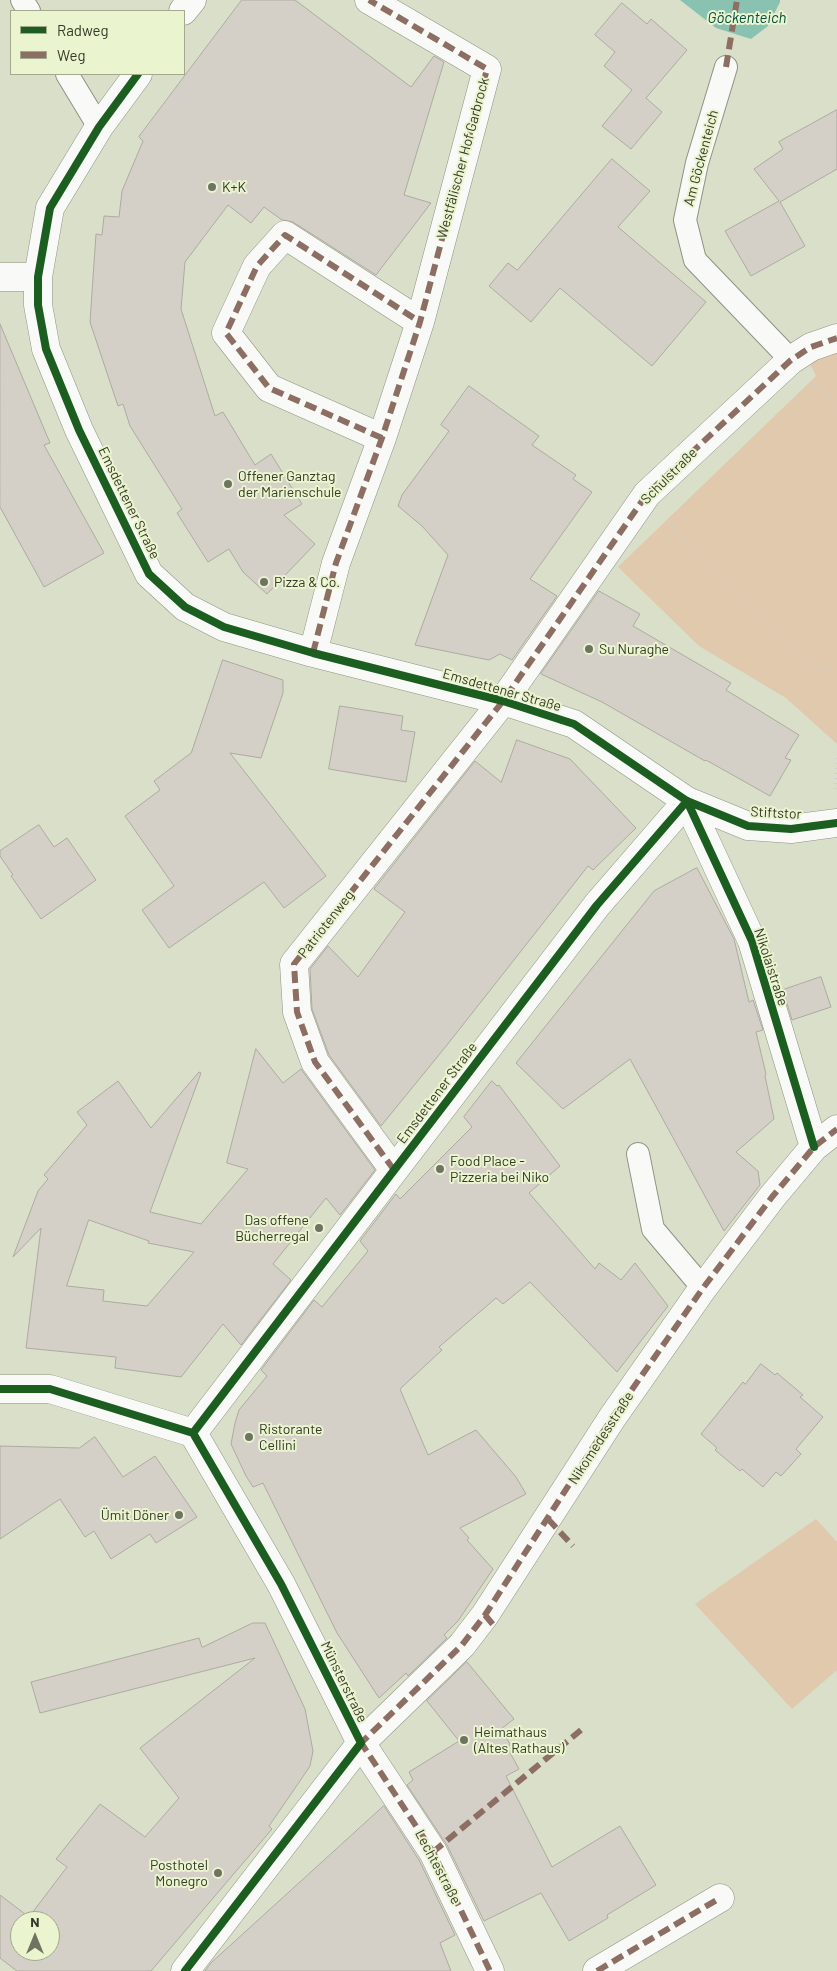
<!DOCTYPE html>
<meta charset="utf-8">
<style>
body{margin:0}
#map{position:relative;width:837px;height:1971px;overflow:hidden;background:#d9dfc9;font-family:Barlow,sans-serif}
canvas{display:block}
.legend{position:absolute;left:10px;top:10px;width:175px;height:65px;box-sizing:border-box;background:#eaf4ce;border:1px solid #a2a98c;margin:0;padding:6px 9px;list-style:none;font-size:15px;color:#35392a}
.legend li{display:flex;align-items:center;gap:10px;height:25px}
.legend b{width:25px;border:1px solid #a2a98c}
.north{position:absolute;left:10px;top:1911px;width:50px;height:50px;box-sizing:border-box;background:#eaf4ce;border:1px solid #a2a98c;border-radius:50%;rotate:0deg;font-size:14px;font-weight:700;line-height:20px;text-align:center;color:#35392a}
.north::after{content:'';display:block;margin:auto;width:18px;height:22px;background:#6e7362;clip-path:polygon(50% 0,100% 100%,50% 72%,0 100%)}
</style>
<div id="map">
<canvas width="837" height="1971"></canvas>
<ul class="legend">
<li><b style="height:6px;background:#1b5e20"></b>Radweg</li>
<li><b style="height:6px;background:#8d6e63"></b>Weg</li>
</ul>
<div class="north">N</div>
</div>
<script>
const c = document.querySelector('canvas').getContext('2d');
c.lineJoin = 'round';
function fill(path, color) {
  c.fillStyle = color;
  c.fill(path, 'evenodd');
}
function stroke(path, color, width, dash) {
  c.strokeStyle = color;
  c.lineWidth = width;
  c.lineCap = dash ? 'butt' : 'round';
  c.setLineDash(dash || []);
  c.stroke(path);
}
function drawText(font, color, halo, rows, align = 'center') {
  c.font = font + ' Barlow,sans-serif';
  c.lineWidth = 4;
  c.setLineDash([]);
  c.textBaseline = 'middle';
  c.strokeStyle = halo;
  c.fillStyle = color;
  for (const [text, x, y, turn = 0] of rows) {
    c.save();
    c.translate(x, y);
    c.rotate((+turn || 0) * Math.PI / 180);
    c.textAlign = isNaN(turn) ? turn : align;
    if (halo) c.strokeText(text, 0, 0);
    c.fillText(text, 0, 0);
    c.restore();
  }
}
const green = new Path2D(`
 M837 349V744L786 698 699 646 618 567 816 376 808 360Z
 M816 1519 837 1542V1670L792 1709 695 1604Z`);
const water = new Path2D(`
 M680 0H780V2L768 26 751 39 716 28Z`);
const building = new Path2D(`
 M242 0H295L411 87 434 56 444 62 404 195 431 203 376 275 293 222 282 220 264 207 251 223 228 205 185 262 181 309 215 416 223 412 255 465 271 454 302 504 284 515 315 544 267 594 243 572 229 549 208 562 177 513 182 509 130 426 123 404 118 406 90 322 96 234 102 235 104 216 119 217 122 191 143 141 139 137Z
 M622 3 647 24 651 19 687 50 646 98 662 112 631 149 602 126 632 90 604 66 615 52 595 35Z
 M837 110V169L780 202 805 246 751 276 725 231 779 201 754 169 783 149 779 142Z
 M612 159 650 191 618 227 706 302 652 366 560 288 531 322 489 286 508 263 517 270Z
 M0 324 50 443 44 445 104 553 44 587 0 507Z
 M469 386 539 436 532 445 576 475 573 479 592 492 530 579 557 596 512 660 500 654 489 660 415 645 448 555 422 526 398 506 402 495 449 431 441 425Z
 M599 591 640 614 633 626 731 683 726 690 799 735 785 758 791 760 770 796 706 760 705 761 602 702 541 674Z
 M223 660 283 680V693L261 758 230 753 326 876 284 908 264 882 169 948 142 910 174 886 125 816 160 790 154 781 191 753Z
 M340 706 403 716 401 730 415 732 406 782 329 769Z
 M517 740 570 759 636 828 593 870 588 866 447 1045 381 1126 329 1055 312 1009 310 969 328 946 358 977 405 912 374 889 475 761 501 782Z
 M39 825 54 847 67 838 96 880 41 919 11 876 13 875 0 856V851Z
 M697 868 734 939 749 1002 753 1000 763 1030 756 1032 766 1074 765 1076 774 1119 736 1152 758 1171 760 1185 724 1231 630 1059 563 1109 516 1063 654 891Z
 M821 977 831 1007 792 1020 783 990Z
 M256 1049 283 1083 301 1069 375 1170 340 1215 326 1198 273 1264 291 1280 241 1345 223 1324 181 1377 115 1368 116 1357 26 1348 41 1228 13 1257 38 1191 48 1179 44 1175 87 1125 77 1112 118 1081 151 1128 199 1072 201 1073 150 1212 201 1224 248 1169 227 1163ZM89 1220 149 1241 148 1243 194 1252 147 1306 103 1301 104 1290 67 1286Z
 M492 1081 497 1086 499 1085 560 1166 529 1193 595 1269 599 1263 621 1280 635 1263 668 1306 617 1372 530 1282 503 1304 496 1298 439 1347 442 1350 400 1389 428 1455 476 1430 516 1477 526 1494 460 1528 469 1538 467 1540 493 1569 458 1621 444 1635 447 1638 408 1676 406 1673 379 1698 337 1633 263 1483 253 1487 246 1476 231 1444 235 1423 239 1410 267 1376 261 1370 314 1300 322 1307 368 1251 360 1241 396 1194 400 1199 472 1127 464 1117Z
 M761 1364 775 1375 777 1373 803 1395 800 1397 823 1417 796 1449 801 1454 781 1476 776 1472 763 1487 742 1469 740 1471 715 1450 717 1448 701 1434 743 1382 745 1384Z
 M95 1437 123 1477 155 1456 197 1517 156 1543 150 1534 111 1559 94 1531 85 1537 60 1499 0 1539V1446L79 1448Z
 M253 1623H265L305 1709 313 1751 310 1766 302 1778 269 1826 272 1829 151 1971H17L0 1958V1895L29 1917 67 1867 56 1859 100 1804 145 1837 179 1798 140 1748 255 1658 40 1713 31 1682 199 1638 202 1647ZM20 1921H50V1951H20Z
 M467 1662 514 1719 501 1729 510 1744 508 1749 519 1769 506 1776 552 1867 620 1826 656 1885 607 1915 608 1918 569 1941 541 1893 484 1921 447 1845 407 1785 413 1780 409 1772 459 1741 427 1701Z
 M384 1806 419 1860 455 1935 440 1943 451 1971H205L211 1963Z`);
const path = new Path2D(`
 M814 384 833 404 837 415
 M670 522 699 558 795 656 837 674
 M835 789 837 755`);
const lane = new Path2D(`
 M22 0 29 11
 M726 67 697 163 685 220 695 260 791 360
 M67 74 99 127
 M638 1154 653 1229 703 1288`);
const street = new Path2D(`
 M183 11 192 0
 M138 74 99 127 50 208 38 277V305L46 349 79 430 149 574 185 607 224 627 313 653 503 701 574 724 687 801 748 826 791 829 837 823
 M0 277H38
 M382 438 269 388 226 333 257 266 285 235 420 322
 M313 653 336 563 382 438 420 322 487 69 369 0
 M687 801 752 941 814 1147
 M394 1170 315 1062 297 1012 294 964 503 701 647 494 791 360 811 347 837 338
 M0 1389H50L193 1433
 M193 1433 597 905 687 801
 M193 1433 281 1584 361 1743 433 1852 490 1971
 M185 1971 361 1743 462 1645 485 1615 612 1418 703 1288 772 1197 814 1147 837 1129
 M597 1971 720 1898`);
const quiet = new Path2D(`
 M726 67 737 0
 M382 438 269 388 226 333 257 266 285 235 420 322
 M313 653 336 563 382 438 420 322 487 69 369 0
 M394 1170 315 1062 297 1012 294 964 503 701 647 494 791 360 811 347 837 338
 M548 1519 573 1546
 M485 1615 495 1627
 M360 1741 433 1852 490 1971
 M359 1745 462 1645 485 1615 612 1418 703 1288 772 1197 814 1147 837 1129
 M433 1852 581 1730
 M597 1971 720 1898`);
const cycleway = new Path2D(`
 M138 74 99 127 50 208 38 277V305L46 349 79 430 149 574 185 607 224 627 313 653 503 701 574 724 687 801 748 826 791 829 837 823
 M687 801 752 941 814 1147
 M0 1389H50L193 1433
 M193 1433 597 905 687 801
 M185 1971 361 1743 281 1584 193 1433`);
const markers = [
 [212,187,5,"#6e7362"],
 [228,484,5,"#6e7362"],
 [264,582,5,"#6e7362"],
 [589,649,5,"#6e7362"],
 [440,1169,5,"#6e7362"],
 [319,1228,5,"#6e7362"],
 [249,1437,5,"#6e7362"],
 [179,1515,5,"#6e7362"],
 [464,1740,5,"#6e7362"],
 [218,1873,5,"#6e7362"]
];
const streetNames = [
 ["Westfälischer Hof Garbrock",463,158,-75],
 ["Am Göckenteich",701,158,-75],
 ["Schulstraße",669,476,-45],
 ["Emsdettener Straße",129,503,64],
 ["Emsdettener Straße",502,690,16],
 ["Stiftstor",776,813,3],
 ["Patriotenweg",326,924,-52],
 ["Nikolaistraße",771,967,72],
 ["Emsdettener Straße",437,1093,-53],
 ["Nikomedesstraße",601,1438,-57],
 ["Münsterstraße",344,1682,64],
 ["Lechtestraße",438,1867,62]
];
const poiNames = [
 ["K+K",222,187],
 ["Offener Ganztag",238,476],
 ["der Marienschule",238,492],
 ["Pizza & Co.",274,582],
 ["Su Nuraghe",599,649],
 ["Food Place -",450,1161],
 ["Pizzeria bei Niko",450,1177],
 ["Das offene",309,1220,"right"],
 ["Bücherregal",309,1236,"right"],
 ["Ristorante",259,1429],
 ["Cellini",259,1445],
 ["Ümit Döner",169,1515,"right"],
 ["Heimathaus",474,1732],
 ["(Altes Rathaus)",474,1748],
 ["Posthotel",208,1865,"right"],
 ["Monegro",208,1881,"right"]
];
const waterNames = [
 ["Göckenteich",747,18]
];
fill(green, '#e0c9ac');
fill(water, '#89c2b0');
fill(building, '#d4cfc7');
stroke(building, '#aeaaa2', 1);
stroke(lane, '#8e9383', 24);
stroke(street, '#8e9383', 29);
stroke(path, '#d0d2cc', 3, [1, 4]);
stroke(lane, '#f9faf7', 22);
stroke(street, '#f9faf7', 28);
stroke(quiet, '#8d6e63', 6, [12, 6]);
stroke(cycleway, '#1b5e20', 8);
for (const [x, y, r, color] of markers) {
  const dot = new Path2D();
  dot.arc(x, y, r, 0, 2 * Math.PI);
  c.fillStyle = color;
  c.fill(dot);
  stroke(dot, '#eaf4ce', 2);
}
drawText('14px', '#35392a', '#eaf4ce', streetNames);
drawText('14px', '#35392a', '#eaf4ce', poiNames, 'left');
drawText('italic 15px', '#034c41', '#eaf4ce', waterNames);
</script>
